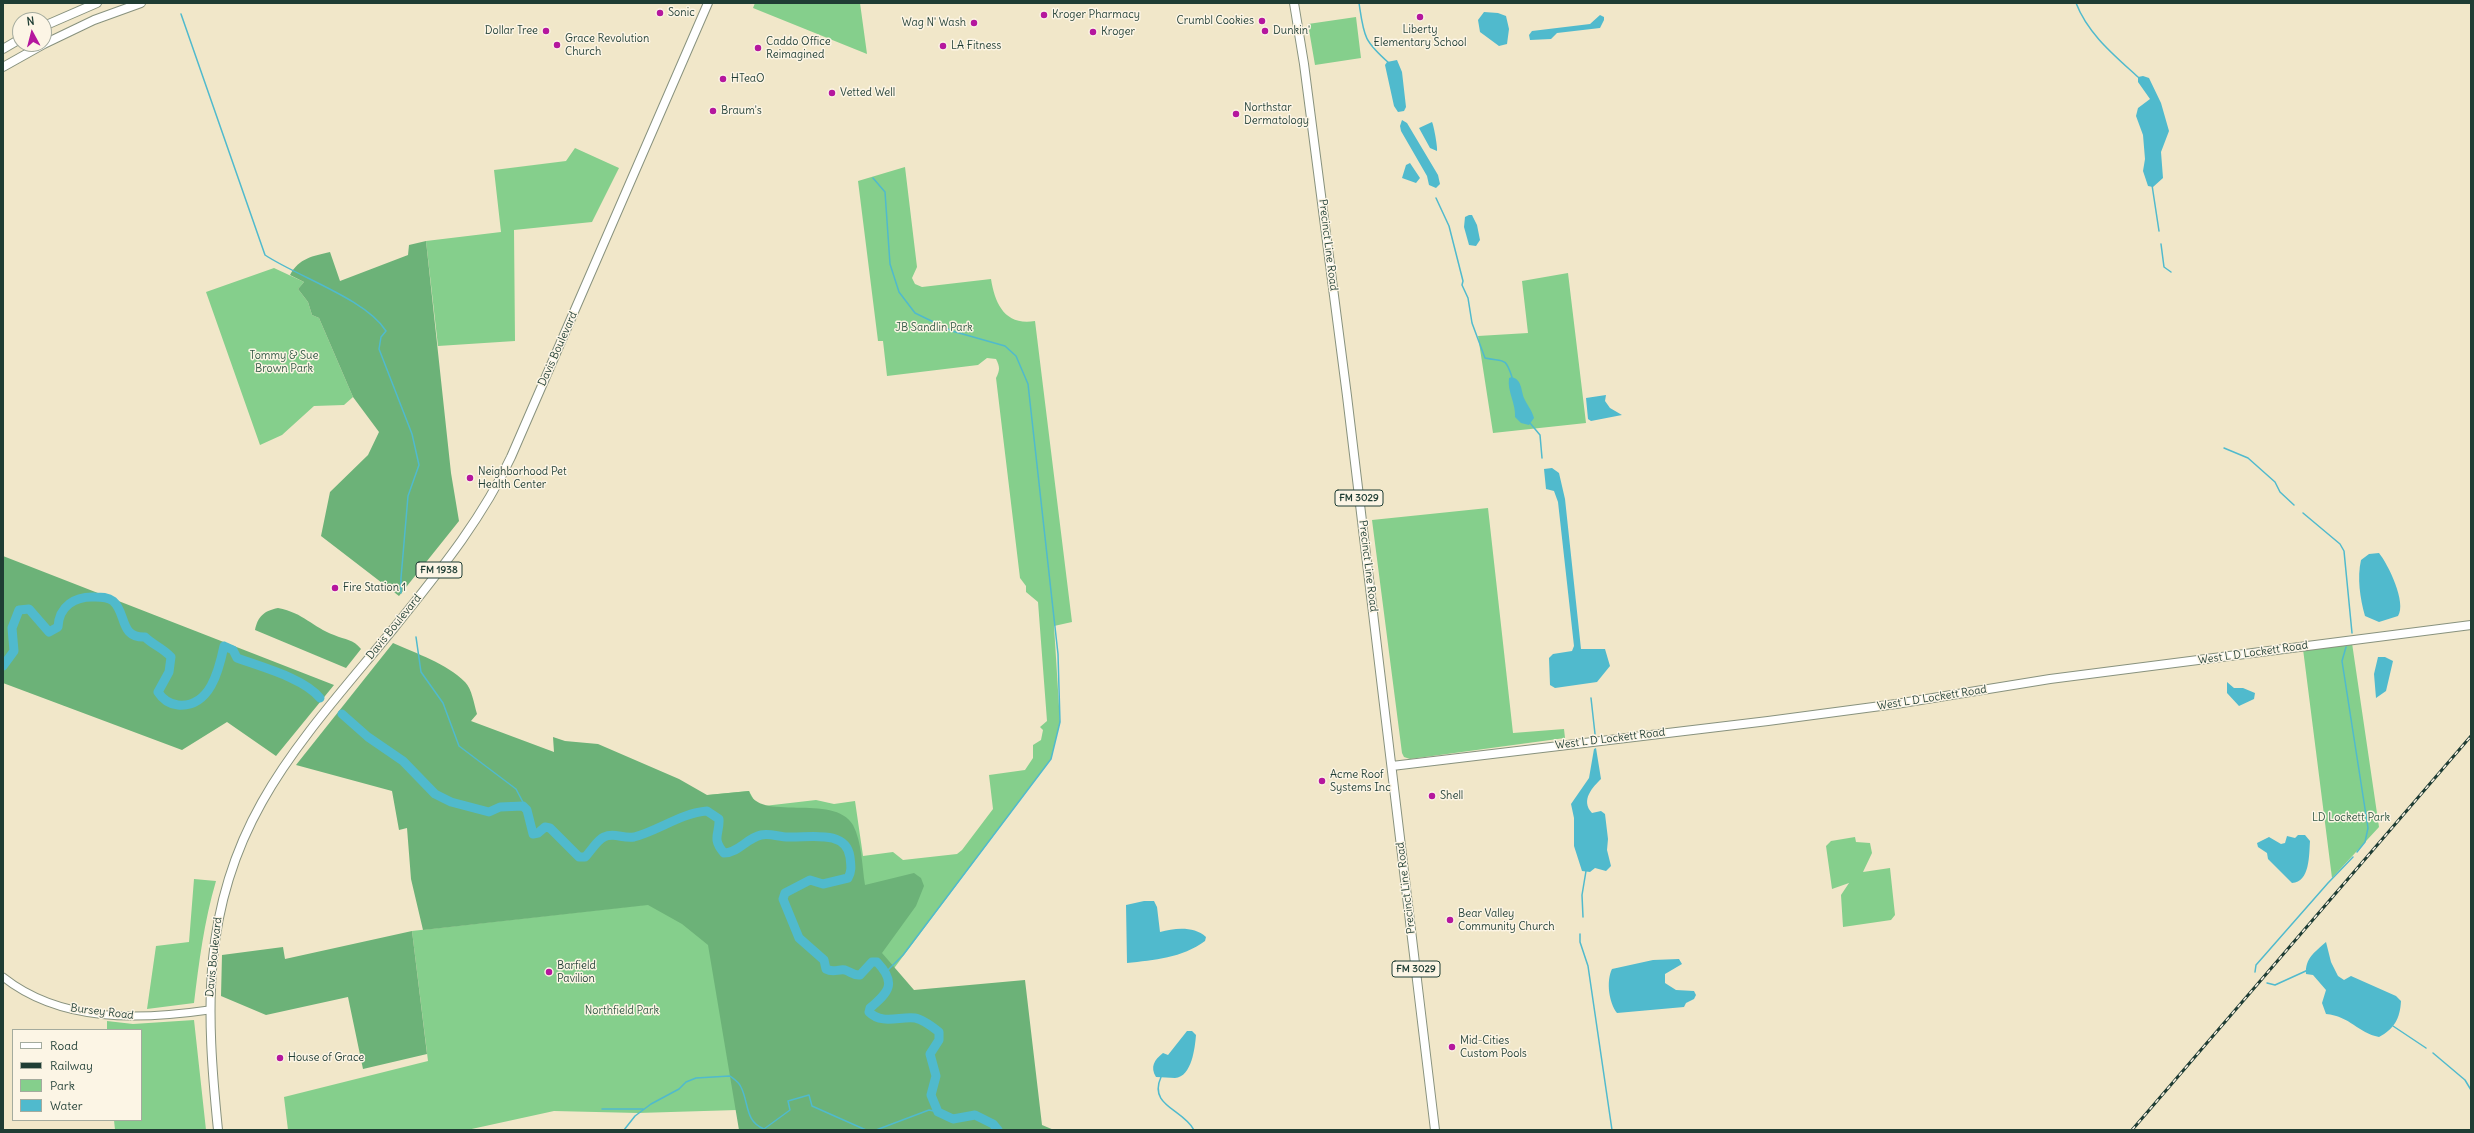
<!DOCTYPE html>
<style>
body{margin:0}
#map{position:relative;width:2474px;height:1133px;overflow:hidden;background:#f1e7c9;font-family:Delius,sans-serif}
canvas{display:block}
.frame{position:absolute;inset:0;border:4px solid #1f3d34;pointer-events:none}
.legend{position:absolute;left:12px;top:1029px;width:130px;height:92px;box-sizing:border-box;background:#fcf5e5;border:1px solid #a4ab9e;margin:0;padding:5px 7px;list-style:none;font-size:12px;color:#1f3d34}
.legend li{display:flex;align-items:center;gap:8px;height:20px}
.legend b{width:20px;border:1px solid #a4ab9e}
.north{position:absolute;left:12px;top:12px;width:40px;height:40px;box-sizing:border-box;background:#fcf5e5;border:1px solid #a4ab9e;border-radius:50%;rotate:353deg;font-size:11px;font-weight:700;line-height:16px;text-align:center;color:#1f3d34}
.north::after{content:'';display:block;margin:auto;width:14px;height:18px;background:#b5179e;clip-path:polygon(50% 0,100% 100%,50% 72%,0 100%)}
</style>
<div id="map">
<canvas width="2474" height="1133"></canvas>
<div class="frame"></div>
<ul class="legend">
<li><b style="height:5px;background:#fff"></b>Road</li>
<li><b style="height:5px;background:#1f3d34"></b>Railway</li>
<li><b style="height:11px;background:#85cf8c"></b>Park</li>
<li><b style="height:11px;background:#50bacd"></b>Water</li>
</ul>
<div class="north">N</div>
</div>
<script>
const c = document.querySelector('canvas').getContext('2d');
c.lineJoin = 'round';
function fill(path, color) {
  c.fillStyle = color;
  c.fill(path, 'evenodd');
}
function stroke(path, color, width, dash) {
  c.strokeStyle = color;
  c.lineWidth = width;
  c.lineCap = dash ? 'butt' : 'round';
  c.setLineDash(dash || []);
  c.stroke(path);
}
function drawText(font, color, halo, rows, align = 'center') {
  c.font = font + ' Delius,sans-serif';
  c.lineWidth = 3;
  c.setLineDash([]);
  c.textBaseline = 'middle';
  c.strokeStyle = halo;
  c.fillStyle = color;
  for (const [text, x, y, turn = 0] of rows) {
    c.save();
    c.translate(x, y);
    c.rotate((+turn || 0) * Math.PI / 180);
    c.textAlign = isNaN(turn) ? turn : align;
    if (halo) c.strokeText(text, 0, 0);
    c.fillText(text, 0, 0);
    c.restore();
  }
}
const green = new Path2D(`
 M755 3H860L867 54 753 8Z
 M1356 17 1361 58 1315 65 1308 24Z
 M575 148 619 168 592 222 514 230 515 341 438 346 426 241 501 232 494 170 566 161Z
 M905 167 917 267 912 278 915 284 922 287 991 279C995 304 1005 326 1035 321L1072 622 1054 626 1060 722 1051 759 871 999 737 1110 638 1113 554 1111 467 1130H288L284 1097 428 1061 412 931 713 897 708 795 749 791 755 802 764 806 816 800 834 804 855 801 863 856 893 852 903 860 957 854 962 850 993 809 989 775 1025 770 1033 758V745L1041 740 1043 730 1040 727 1047 721 1038 602 1026 592V586L1020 578 996 378C1000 370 1000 367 996 359L987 358 978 365 887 376 883 341H878L858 181Z
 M274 268 304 282 298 289 308 302 312 315 319 318 353 397 344 405 314 406 282 435 260 445 206 292Z
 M1568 273 1586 423 1493 433 1478 336 1528 333 1522 281Z
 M1488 508 1513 733 1564 729 1565 738 1410 759 1404 757 1402 753 1372 520Z
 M2352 643 2379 827 2332 878 2303 649Z
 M1855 837 1856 842 1870 843 1872 853 1863 872 1890 868 1895 915 1891 920 1843 927 1841 895 1849 883 1832 889 1826 846 1831 841Z
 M194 879 216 881C204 922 199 962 194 1003L147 1009 156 946 189 942Z
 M194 1020 206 1130H115L114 1120H141V1030H107V1021L133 1024Z`);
const forest = new Path2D(`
 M426 241 451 473 459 521 399 596 321 536 330 492 368 455 379 432 353 397 319 318 312 315 308 302 298 289 304 282 290 275C299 258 313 256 330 252L340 281 408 255 409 245Z
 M3 556 334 685 276 756 227 722 182 750 3 683Z
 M278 608C304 613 312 627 334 635 346 640 353 639 361 649L346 668 255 630C258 616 264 611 278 608Z
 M393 643C417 654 446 663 465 682 472 689 474 704 477 714L471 721 554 752 553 737 565 741 598 744 679 779 707 795 749 791C757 823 834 792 853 825 862 842 862 866 865 885L914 873 921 878 924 886 916 906 882 953 914 990 1025 980 1042 1125 1054 1130H739L708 945 682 924 648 905 423 930 411 879 407 828 399 830 392 791 296 765Z
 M412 931 427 1054 363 1069 348 997 266 1015 221 996 222 955 283 947 285 959Z`);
const water = new Path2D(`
 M1484 12 1498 13 1506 16 1509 29 1507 44 1499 46 1480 32 1478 20Z
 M1600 15 1604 17V20L1600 28 1557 33 1551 39 1530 40 1529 35 1532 31 1590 24Z
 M1397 60 1402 72 1406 107 1404 111 1398 112 1394 106 1385 65 1387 62Z
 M2143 76 2149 78 2161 103 2169 131 2161 152 2163 178 2153 187 2148 186 2143 171 2145 159 2143 135 2136 116 2138 108 2150 99 2138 82V77Z
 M1402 120 1407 123 1438 175 1440 184 1436 188 1429 185 1427 176 1401 131 1400 126Z
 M1432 122C1434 126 1438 149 1437 151L1430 148 1419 128Z
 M1410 163 1420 178 1416 183 1402 178 1406 165Z
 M1469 215H1472L1477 225 1480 240 1476 246 1469 245 1464 227 1465 217Z
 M1512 377C1522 380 1521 390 1524 398 1527 405 1532 410 1534 418L1529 425 1521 423 1515 417C1516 403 1507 392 1509 378Z
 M1606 395 1605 401 1610 408 1622 415 1591 421 1588 419 1586 398Z
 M1552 468 1559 473 1565 499 1581 649H1605L1610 666 1597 682 1555 688 1550 685 1549 658 1553 654 1572 651 1574 646 1558 502 1554 491 1546 489 1544 469Z
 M2379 553C2388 564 2407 603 2398 616L2379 622 2365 616C2360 598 2357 578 2361 560L2369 554Z
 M2378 657H2385L2393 661 2386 691 2376 698 2374 674Z
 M2227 682 2234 688H2243L2255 693 2254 699 2239 706 2227 693Z
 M1596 748 1601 779C1593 787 1580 800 1592 813L1601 811 1605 814 1608 839 1607 850 1611 866 1606 871 1595 868 1590 872 1582 871 1574 846V818L1571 804 1589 778 1594 749Z
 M2298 835H2305L2310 841C2309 855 2310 882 2292 883L2268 859 2267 853 2258 847 2257 843 2269 837 2281 844 2285 843 2287 836 2295 838Z
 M1144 901H1154L1157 907 1160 932C1175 928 1194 926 1206 937L1205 941C1182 958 1154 960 1127 963L1126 905Z
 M2326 942 2331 962 2338 976 2344 980 2351 976 2396 996 2401 1001C2400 1019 2394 1029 2379 1037 2358 1033 2350 1016 2326 1014L2322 1003 2326 990 2313 975 2306 974C2305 958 2315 952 2326 942Z
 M1679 959 1682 964 1665 974V983L1676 990 1694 991 1696 995 1694 999 1686 1003 1684 1007 1617 1013C1609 1003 1606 981 1612 969L1653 960Z
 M1187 1031H1192L1196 1035C1195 1047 1192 1077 1175 1078 1169 1078 1163 1077 1156 1077 1150 1067 1154 1060 1163 1053L1168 1055Z`);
const stream = new Path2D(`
 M1359 3C1364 36 1363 40 1389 63
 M2076 3C2088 34 2114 55 2138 77
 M181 14 265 255C298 277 366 299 386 331L381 337 379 349 412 434 419 465 408 496 401 578V593
 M873 178 885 192 890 264 899 292 915 313 952 331 1005 346 1016 356 1028 384 1058 654 1060 722 1051 759 903 955 886 972
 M2152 185 2159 231
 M1436 198 1449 226 1463 281 1462 285 1468 298 1472 323 1485 358C1504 362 1505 356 1512 377
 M2161 244 2164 267 2171 272
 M1530 423 1540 435 1542 458
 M2224 448 2248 458 2275 482 2280 492 2294 505
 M2303 513 2340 544 2344 551 2352 633
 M416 637 421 672 443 703 459 746 516 789 526 808
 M2346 647 2342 661 2368 828 2365 842 2357 852
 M1591 698 1595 734
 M1583 917 1582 895 1586 871
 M1580 934V942L1588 966 1612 1130
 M2255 972 2256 965 2328 883 2353 857
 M2267 983 2275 985 2308 970
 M2393 1026 2426 1048
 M2433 1053 2465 1080 2471 1090
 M1161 1077C1148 1106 1183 1109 1194 1130
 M602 1109H643
 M624 1130 635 1116 651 1104 679 1089 686 1082 696 1078 730 1076C734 1079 739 1082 741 1087 749 1103 745 1122 764 1129L790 1110 788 1101 809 1095 812 1106 866 1130
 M876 1130 929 1110 938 1112`);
const river = new Path2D(`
 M3 666 14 651 12 628 19 610 29 609 49 632 58 627C59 606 75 596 95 597 101 597 108 597 113 601 127 613 119 638 145 637 153 645 163 648 171 657L169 672 158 692C163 700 169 704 178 705 210 708 219 670 224 646L233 650 237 658C261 667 304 678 320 698
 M342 714 368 737 403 761 435 794 451 802 489 812 500 807 523 806 527 810 533 834 538 833 545 827 550 828 579 857H585C591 851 597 840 604 837 614 832 623 839 634 837 658 831 681 813 707 811L719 819C720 834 711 838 724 853 738 853 747 838 761 835 770 833 779 837 788 837 809 838 846 829 850 857 851 866 852 871 848 878L823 884 810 880 785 893 783 899 799 938 824 960 826 969C833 973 838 969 845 970 851 972 854 976 860 975L872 962H877C897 983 889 992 870 1008L869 1012C882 1025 900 1016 915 1018 922 1019 934 1028 939 1032V1040L930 1054 936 1076 931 1095 938 1112 953 1119 975 1115 993 1124 998 1130`);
const minor = new Path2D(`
 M3 977C61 1023 140 1020 209 1010`);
const major = new Path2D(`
 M1294 3 1304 64 1347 396 1435 1130
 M44 26 97 3
 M44 44 94 20 141 3
 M3 49 20 39
 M3 67 44 44
 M1392 766 1768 721 1896 704 2050 679 2471 625
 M218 1130C206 1011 201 910 262 802 296 741 350 682 394 628 437 574 481 521 511 457L708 3`);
const rail = new Path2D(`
 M2132 1130 2471 736`);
const markers = [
 [660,13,4,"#b5179e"],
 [1044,15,4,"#b5179e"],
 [1420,17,4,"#b5179e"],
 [1262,21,4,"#b5179e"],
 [974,23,4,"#b5179e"],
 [546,31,4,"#b5179e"],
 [1265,31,4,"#b5179e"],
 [1093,32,4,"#b5179e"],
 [557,45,4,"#b5179e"],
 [943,46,4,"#b5179e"],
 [758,48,4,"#b5179e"],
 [723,79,4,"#b5179e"],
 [832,93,4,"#b5179e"],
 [713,111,4,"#b5179e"],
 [1236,114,4,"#b5179e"],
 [470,478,4,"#b5179e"],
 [335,588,4,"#b5179e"],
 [1322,781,4,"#b5179e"],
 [1432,796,4,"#b5179e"],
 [1450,920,4,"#b5179e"],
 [549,972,4,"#b5179e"],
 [1452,1047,4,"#b5179e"],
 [280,1058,4,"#b5179e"]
];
const shields = [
 [1359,498,48],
 [439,570,46],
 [1416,969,48]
];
const shieldNames = [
 ["FM 3029",1359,498],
 ["FM 1938",439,570],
 ["FM 3029",1416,969]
];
const poiNames = [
 ["Sonic",668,13],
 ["Kroger Pharmacy",1052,15],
 ["Crumbl Cookies",1254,21,"right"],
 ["Wag N' Wash",966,23,"right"],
 ["Liberty",1420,30,"center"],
 ["Elementary School",1420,43,"center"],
 ["Dollar Tree",538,31,"right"],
 ["Dunkin'",1273,31],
 ["Kroger",1101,32],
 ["Grace Revolution",565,39],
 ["Church",565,52],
 ["Caddo Office",766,42],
 ["Reimagined",766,55],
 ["LA Fitness",951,46],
 ["HTeaO",731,79],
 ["Vetted Well",840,93],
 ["Northstar",1244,108],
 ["Dermatology",1244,121],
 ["Braum's",721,111],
 ["Neighborhood Pet",478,472],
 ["Health Center",478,485],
 ["Fire Station 1",343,588],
 ["Acme Roof",1330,775],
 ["Systems Inc",1330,788],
 ["Shell",1440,796],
 ["Bear Valley",1458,914],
 ["Community Church",1458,927],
 ["Barfield",557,966],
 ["Pavilion",557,979],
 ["Mid-Cities",1460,1041],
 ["Custom Pools",1460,1054],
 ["House of Grace",288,1058]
];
const streetNames = [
 ["Precinct Line Road",1328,245,83],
 ["Davis Boulevard",558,349,-66],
 ["Precinct Line Road",1368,566,83],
 ["Davis Boulevard",394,627,-51],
 ["West L D Lockett Road",2253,653,-8],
 ["West L D Lockett Road",1932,698,-9],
 ["West L D Lockett Road",1610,739,-7],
 ["Precinct Line Road",1406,888,-97],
 ["Davis Boulevard",214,957,-84],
 ["Bursey Road",102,1012,7]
];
const parkNames = [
 ["JB Sandlin Park",934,328],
 ["Tommy & Sue",284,356],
 ["Brown Park",284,369],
 ["LD Lockett Park",2351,818],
 ["Northfield Park",622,1011]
];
fill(green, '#85cf8c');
fill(forest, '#6cb278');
fill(water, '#50bacd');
stroke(stream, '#50bacd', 1.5);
stroke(river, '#50bacd', 9);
stroke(minor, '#88927e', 9);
stroke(major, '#88927e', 10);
stroke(minor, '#fff', 7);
stroke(major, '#fff', 8);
stroke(rail, '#1f3d34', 3);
stroke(rail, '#fcf5e5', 1.5, [4.5]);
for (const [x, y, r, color] of markers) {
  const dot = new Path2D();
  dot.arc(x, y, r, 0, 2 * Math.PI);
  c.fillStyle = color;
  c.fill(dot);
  stroke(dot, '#fcf5e5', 1.5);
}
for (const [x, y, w] of shields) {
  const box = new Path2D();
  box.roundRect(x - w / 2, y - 8, w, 16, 3);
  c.fillStyle = '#fcf5e5';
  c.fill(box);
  stroke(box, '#1f3d34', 1);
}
drawText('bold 10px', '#1f3d34', null, shieldNames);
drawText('11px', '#1f3d34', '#fcf5e5', poiNames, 'left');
drawText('11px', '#1f3d34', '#fcf5e5', streetNames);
drawText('11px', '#335a46', '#fcf5e5', parkNames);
</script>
